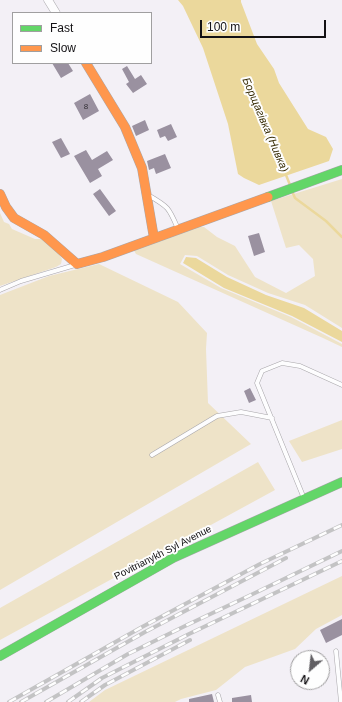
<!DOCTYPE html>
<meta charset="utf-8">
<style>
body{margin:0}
#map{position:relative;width:342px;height:702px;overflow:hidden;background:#f3f0f6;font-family:Helvetica,sans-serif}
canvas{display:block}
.legend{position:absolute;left:12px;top:12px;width:140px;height:52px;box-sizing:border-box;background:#fefefe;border:1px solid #a09fa0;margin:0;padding:5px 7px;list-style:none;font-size:12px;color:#131114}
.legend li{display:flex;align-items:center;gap:8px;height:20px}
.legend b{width:20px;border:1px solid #a09fa0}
.north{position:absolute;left:290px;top:650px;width:40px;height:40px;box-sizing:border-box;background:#fefefe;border:1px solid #a09fa0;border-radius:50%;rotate:208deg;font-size:11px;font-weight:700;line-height:16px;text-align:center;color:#131114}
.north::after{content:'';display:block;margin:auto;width:14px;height:18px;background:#615f63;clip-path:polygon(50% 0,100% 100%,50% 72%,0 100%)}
.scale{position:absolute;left:200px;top:20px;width:126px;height:18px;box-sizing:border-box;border:2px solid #131114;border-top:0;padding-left:5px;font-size:12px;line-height:14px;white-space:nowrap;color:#131114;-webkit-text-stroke:3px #fefefe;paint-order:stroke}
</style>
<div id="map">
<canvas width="342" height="702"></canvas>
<ul class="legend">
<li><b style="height:5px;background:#63d668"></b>Fast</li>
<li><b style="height:5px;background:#ff974d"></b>Slow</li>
</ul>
<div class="north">N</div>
<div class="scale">100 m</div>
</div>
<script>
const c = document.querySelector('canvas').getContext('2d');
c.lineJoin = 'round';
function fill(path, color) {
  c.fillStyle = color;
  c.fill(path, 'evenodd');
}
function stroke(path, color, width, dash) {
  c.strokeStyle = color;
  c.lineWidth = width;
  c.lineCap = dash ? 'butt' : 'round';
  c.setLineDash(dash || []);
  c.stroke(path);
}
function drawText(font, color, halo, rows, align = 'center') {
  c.font = font + ' Helvetica,sans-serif';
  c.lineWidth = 4;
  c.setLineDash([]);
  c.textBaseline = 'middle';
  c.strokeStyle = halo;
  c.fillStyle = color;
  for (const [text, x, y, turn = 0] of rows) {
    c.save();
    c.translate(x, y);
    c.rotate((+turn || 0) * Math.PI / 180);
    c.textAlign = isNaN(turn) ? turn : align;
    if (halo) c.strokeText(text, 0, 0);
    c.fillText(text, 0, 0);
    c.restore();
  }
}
const green = new Path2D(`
 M342 179V328L305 305 268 293 228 275 197 256 185 255 180 264 221 288 291 317 342 344V347L323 338 136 254 133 249 195 227H204L217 237 235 246 255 277 286 293 315 276 313 259 299 245 286 248 271 201Z
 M0 213 4 222 9 224 12 229 35 239H44L56 249 62 259 61 264 56 267 0 286Z
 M99 264 178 302 207 333 206 349 208 403 251 444 0 590V295L49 276Z
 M342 420V449L302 462 289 441Z
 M258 462 275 490 0 640V608Z
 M342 576V615L316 629 295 649 245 667 216 690 181 699 175 702H89L105 690Z`);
const water = new Path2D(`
 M178 0H241V2L257 44 274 69 279 83 308 129 326 137 333 149 329 161 259 185 244 178 238 174 228 124 203 48 183 6Z
 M186 257 196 258 227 277 266 295 304 308 342 331V342L292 316 224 288 183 263Z`);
const stream = new Path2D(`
 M286 175 290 185
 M292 191 295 198 326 221 342 237`);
const building = new Path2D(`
 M52 63H68L73 71 61 78Z
 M127 66 135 79 141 75 147 84 133 93 126 84 129 82 122 69Z
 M90 94 99 111 83 120 74 103Z
 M145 120 149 130 136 136 132 126Z
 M171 124 177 137 168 141 165 136 160 138 157 130Z
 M61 138 70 154 61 158 52 142Z
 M86 150 92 160 107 151 113 160 98 169 102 176 90 183 74 156Z
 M165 154 171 168 156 174 154 168 149 170 147 161Z
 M100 189 116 211 109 216 93 194Z
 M259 233 265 252 254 256 248 236Z
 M250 388 256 400 249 403 244 391Z
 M342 619V635L326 643 320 630Z
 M212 694 214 702H189V699Z
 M251 695 252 702H232V698Z`);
const lane = new Path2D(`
 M148 195C169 207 169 208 178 229
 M0 290 21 281 75 265
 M152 455 217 416 241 412 272 418
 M303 496 257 383 262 371 282 363 300 366 342 385
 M336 651 341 702
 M218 695 220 702`);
const street = new Path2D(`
 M48 0 56 13`);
const fast = new Path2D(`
 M268 197 342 170
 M0 656 173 558 342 482`);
const slow = new Path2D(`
 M86 63 125 127 142 168 154 238
 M0 194 6 207 14 218 44 235 77 264 103 257 268 197`);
const rail = new Path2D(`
 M9 702 142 627 260 564 342 525
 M21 702 145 632 286 558
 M46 702 128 654 185 626 255 593 342 551
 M68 702 102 678 189 634 342 561
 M81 702 105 685 190 640`);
const numberNames = [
 ["8",86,107]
];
const streetNames = [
 ["Povitrianykh Syl Avenue",163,553,-27]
];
const waterNames = [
 ["Борщагівка (Нивка)",265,125,67]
];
fill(green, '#eee3c8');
fill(water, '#ebd89c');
stroke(stream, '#ebd89c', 2.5);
fill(building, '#9a91a0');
stroke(lane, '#a8a6aa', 5);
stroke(street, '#a8a6aa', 9);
stroke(fast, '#a8a6aa', 10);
stroke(slow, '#a8a6aa', 10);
stroke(lane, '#fdfdfe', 4);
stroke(street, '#fdfdfe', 8);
stroke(fast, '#63d668', 9);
stroke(slow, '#ff974d', 9);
stroke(rail, '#c3c3c4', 4);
stroke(rail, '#fefefe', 2.5, [8]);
drawText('8px', '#353137', null, numberNames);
drawText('10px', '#131114', '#fefefe', streetNames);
drawText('italic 11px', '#392e07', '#fefefe', waterNames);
</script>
